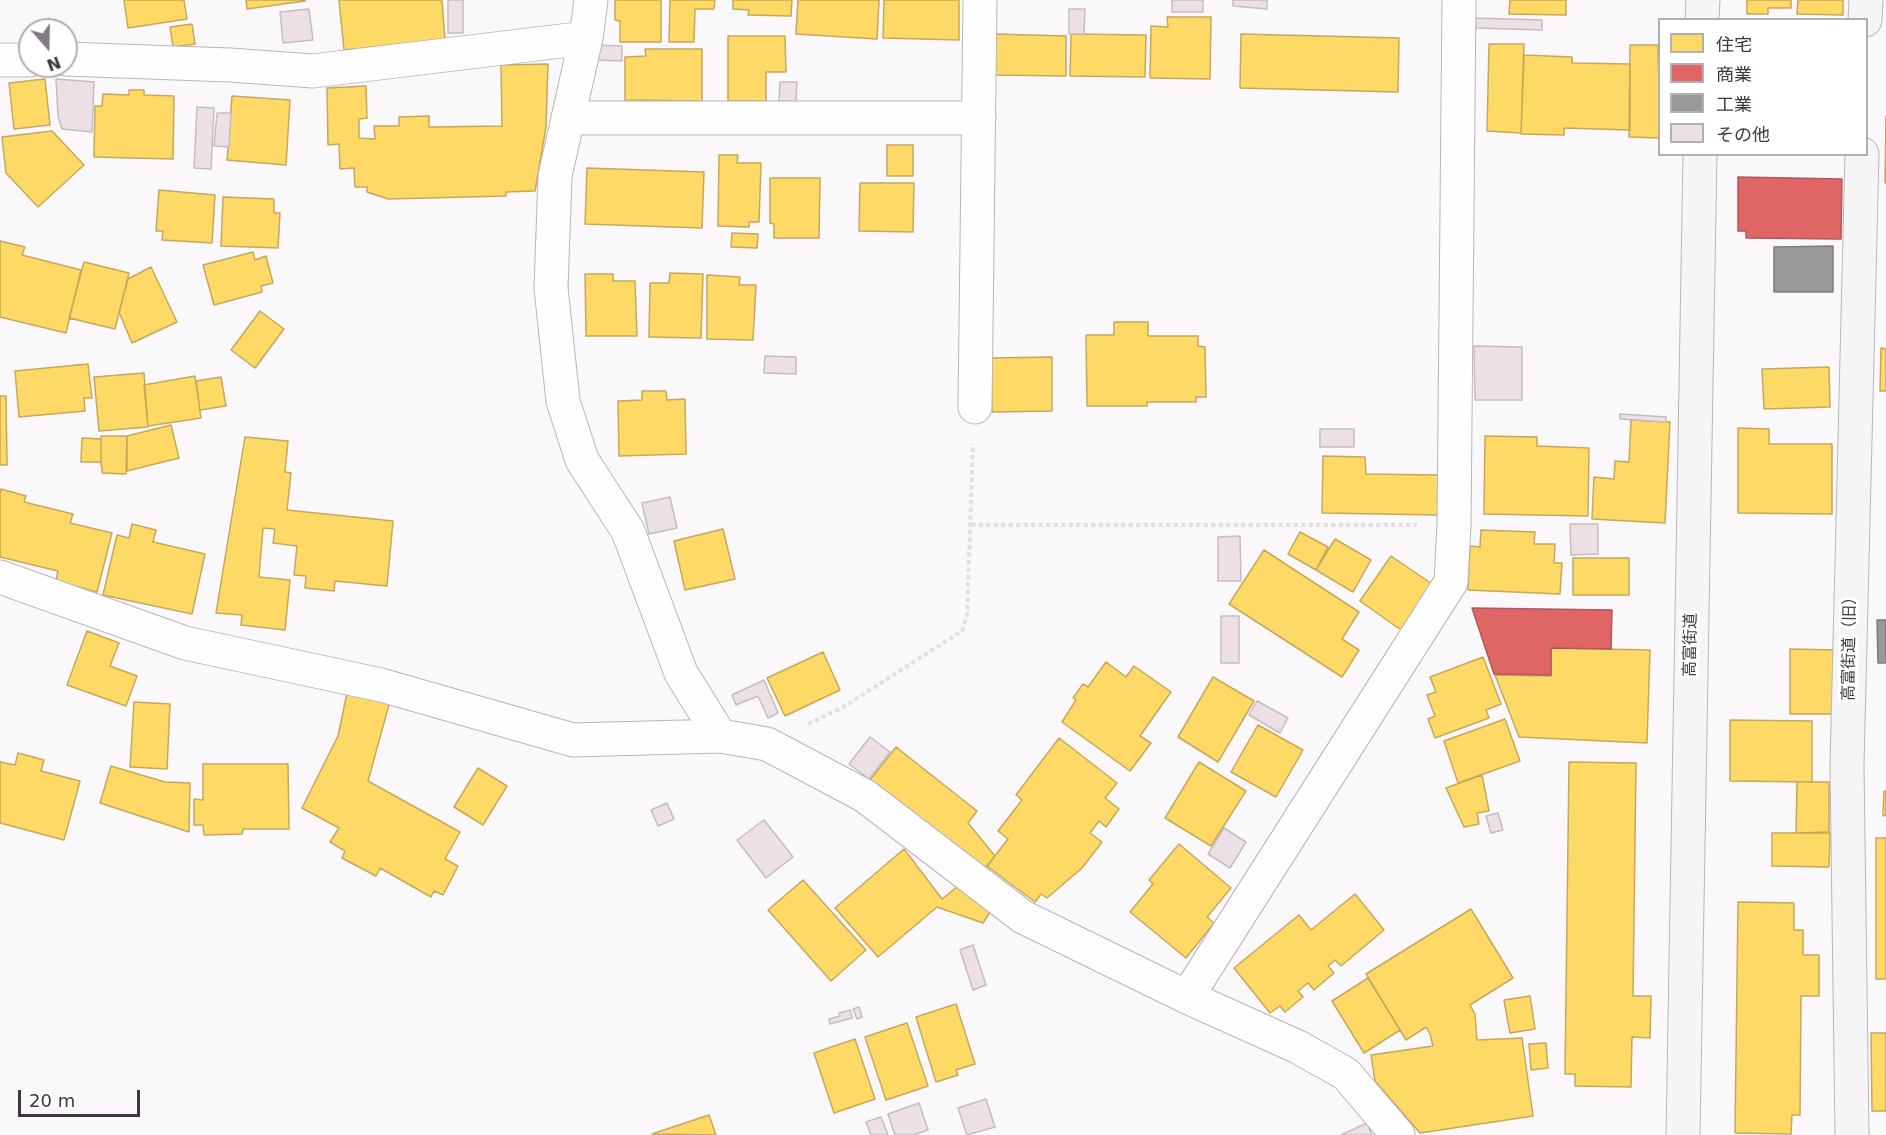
<!DOCTYPE html>
<meta charset="utf-8">
<style>
body{margin:0}
#map{position:relative;width:1886px;height:1135px;overflow:hidden;background:#fbf8fb;font-family:"DejaVu Sans","Noto Sans JP",sans-serif}
canvas{display:block}
.legend{position:absolute;left:1658px;top:18px;width:210px;height:138px;box-sizing:border-box;background:#fff;border:2px solid #b2afb3;margin:0;padding:8px 10px;list-style:none;font-size:18px;color:#3f3641}
.legend li{display:flex;align-items:center;gap:12px;height:30px}
.legend b{width:30px;border:2px solid #b2afb3}
.north{position:absolute;left:18px;top:18px;width:60px;height:60px;box-sizing:border-box;background:#fff;border:2px solid #b2afb3;border-radius:50%;rotate:160deg;font-size:16px;font-weight:700;line-height:24px;text-align:center;color:#3f3641}
.north::after{content:'';display:block;margin:auto;width:21px;height:27px;background:#817a82;clip-path:polygon(50% 0,100% 100%,50% 72%,0 100%)}
.scale{position:absolute;left:18px;top:1090px;width:122px;height:27px;box-sizing:border-box;border:3px solid #3f3641;border-top:0;padding-left:8px;font-size:18px;line-height:21px;white-space:nowrap;color:#3f3641;-webkit-text-stroke:4px #fff;paint-order:stroke}
</style>
<div id="map">
<canvas width="1886" height="1135"></canvas>
<ul class="legend">
<li><b style="height:16px;background:#ffd966"></b>住宅</li>
<li><b style="height:16px;background:#e06666"></b>商業</li>
<li><b style="height:16px;background:#999"></b>工業</li>
<li><b style="height:16px;background:#ece0e6"></b>その他</li>
</ul>
<div class="north">N</div>
<div class="scale">20 m</div>
</div>
<script>
const c = document.querySelector('canvas').getContext('2d');
c.lineJoin = 'round';
function fill(path, color) {
  c.fillStyle = color;
  c.fill(path, 'evenodd');
}
function stroke(path, color, width, dash) {
  c.strokeStyle = color;
  c.lineWidth = width;
  c.lineCap = dash ? 'butt' : 'round';
  c.setLineDash(dash || []);
  c.stroke(path);
}
function drawText(font, color, halo, rows, align = 'center') {
  c.font = font + ' "DejaVu Sans","Noto Sans JP",sans-serif';
  c.lineWidth = 6;
  c.setLineDash([]);
  c.textBaseline = 'middle';
  c.strokeStyle = halo;
  c.fillStyle = color;
  for (const [text, x, y, turn = 0] of rows) {
    c.save();
    c.translate(x, y);
    c.rotate((+turn || 0) * Math.PI / 180);
    c.textAlign = isNaN(turn) ? turn : align;
    if (halo) c.strokeText(text, 0, 0);
    c.fillText(text, 0, 0);
    c.restore();
  }
}
const homes = new Path2D(`
 M124 0H184L187 19 128 28Z
 M246 0H305V1L247 9Z
 M339 0H442L445 40 344 50Z
 M615 0H661V42H620V21L615 20Z
 M670 0H715L714 9H695L694 42H669Z
 M733 0H792L791 16 748 15 749 10 733 9Z
 M798 0H879L877 39 796 34Z
 M884 0H959V40L883 38Z
 M1510 0H1566V15L1509 14Z
 M1747 0H1791V8H1768V14H1747Z
 M1798 0H1843V15L1797 14Z
 M1167 17H1211L1210 79 1150 78 1151 26 1168 27Z
 M192 24 195 44 173 47 170 27Z
 M995 34 1066 36V76L994 75Z
 M1071 34 1146 35 1145 77 1070 76Z
 M1241 34 1399 38 1398 92 1240 88Z
 M728 36H785L786 72H766V101H728Z
 M1489 44H1524L1521 133 1487 131Z
 M1630 45H1658L1660 138 1629 137Z
 M645 49H702V101L625 100V57L646 56Z
 M1524 55 1572 57V63L1630 64V130L1564 128V135L1521 134Z
 M548 64 546 127 535 191 506 192V196L388 199 367 192V187H355L354 168 340 169 339 144 328 145 327 88 366 86 367 118 359 119V138L375 139 374 126H399V117L429 116V127L502 126 501 65Z
 M45 79 50 125 14 129 9 83Z
 M129 90H144V95L174 96 173 159 94 157 95 106H102L103 94 129 95Z
 M232 96 290 100 286 165 227 160Z
 M1886 116V183H1885Z
 M52 131 84 165 38 207 6 173 2 137Z
 M887 145H913V176H887Z
 M719 155H738L737 163H761L759 222H749V227L718 226Z
 M587 168 704 172 702 228 585 224Z
 M770 178H820L819 238H774V224L770 223Z
 M860 183H914L913 232 859 231Z
 M159 190 215 195 212 243 162 240 163 231H156Z
 M223 197 274 199V213H280L278 248 221 246Z
 M732 233 758 234 757 248 731 247Z
 M0 241 25 247 22 255 81 270 66 333 0 317Z
 M253 252 255 260 266 256 273 283 261 286 262 292 214 305 203 265Z
 M84 262 129 273 115 329 69 318Z
 M151 267 177 322 132 343 119 312 128 279Z
 M670 273 703 274 701 338 649 337 650 283H669Z
 M585 274H613V281H635L637 336H586Z
 M707 275 740 277 739 285H756L753 340 707 339Z
 M260 311 284 329 255 368 231 350Z
 M1114 322H1148V336H1198V346L1205 347 1206 397H1196V402H1147V406H1087L1086 335H1114Z
 M1881 348 1886 349V391H1880Z
 M1052 357V411L992 412 991 358Z
 M88 364 92 398H84L85 411 19 417 15 371Z
 M1829 367 1830 407 1764 409 1762 369Z
 M144 373 148 427 99 431 94 377Z
 M195 376 201 418 148 426 144 385Z
 M221 377 226 406 200 410 196 381Z
 M642 391H666L667 400 685 399 686 454 619 456 618 401 642 400Z
 M0 396H6L7 465H0Z
 M1631 420 1670 422 1665 523 1592 519 1594 477 1614 479 1615 461 1629 462Z
 M171 425 179 458 127 471V436Z
 M1738 428 1769 429V444H1832V514L1738 513Z
 M101 436H127L126 474 102 473V466H101Z
 M1485 436 1537 437V446L1589 448 1588 516 1484 514Z
 M245 437 288 441 285 472 291 473 287 510 393 521 387 586 335 581 334 591 305 588 306 576 294 575 297 546 273 543 275 529 263 528 259 577 290 580 285 630 241 625 242 615 216 613Z
 M82 438 101 439V462H81Z
 M1323 456 1365 457 1366 474 1439 475 1438 515 1322 513Z
 M1 489 26 496 24 502 73 514 70 523 112 533 97 592 56 581 58 571 0 557V495Z
 M132 524 156 530 153 542 205 554 192 614 103 595 117 535 129 538Z
 M723 529 735 579 685 590 674 541Z
 M1481 530 1535 532 1534 544H1555L1554 563H1562L1560 594 1468 590 1470 546 1480 547Z
 M1300 532 1328 547 1316 570 1288 554Z
 M1335 539 1371 560 1353 592 1316 570Z
 M1264 550 1359 612 1342 639 1359 650 1342 677 1229 604Z
 M1391 556 1432 584 1401 630 1360 601Z
 M1573 558H1629V595H1573Z
 M87 631 119 643 110 666 137 676 126 706 67 685Z
 M1551 648 1650 650 1647 743 1519 737 1495 675 1551 676Z
 M1790 649 1836 650 1835 714H1790Z
 M823 652 840 690 785 716 767 678Z
 M1483 657 1501 704 1486 710 1489 718 1435 738 1428 719 1435 716 1427 695 1436 692 1430 677Z
 M1106 662 1126 677 1134 666 1171 692 1140 736 1151 743 1130 771 1062 722 1076 700 1073 698 1083 684 1088 687Z
 M1213 677 1254 701 1218 762 1178 737Z
 M348 688 390 701 368 781 460 832 445 859 458 866 443 895 434 891 431 897 380 868 376 876 342 858 345 851 330 842 339 828 302 808 338 736Z
 M134 702 170 704 167 769 130 767Z
 M1505 719 1520 761 1458 783 1444 741Z
 M1730 720 1812 721V782L1730 781Z
 M1258 725 1303 750 1276 797 1231 772Z
 M1059 738 1117 783 1105 798 1119 809 1106 827 1099 821 1090 833 1102 842 1082 868 1047 898 1041 894 1035 902 987 866 1008 839 998 831 1022 800 1016 795Z
 M896 747 977 811 968 823 995 856 986 868 870 780Z
 M18 753 44 760 41 771 80 781 64 840 0 823V762L15 765Z
 M1199 762 1246 791 1211 846 1165 818Z
 M1569 762 1636 763 1633 996H1651L1650 1038 1632 1037 1631 1087 1575 1086V1074H1565Z
 M203 764H288L289 829H243L242 834 204 835 203 825H194V799L203 800Z
 M111 766 165 782 190 783 189 832 100 803Z
 M478 768 507 786 483 825 454 807Z
 M1482 775 1489 811 1477 813 1479 824 1464 827 1446 788Z
 M1797 782H1829V832L1796 833Z
 M1884 791H1886V815L1883 816Z
 M1772 833H1830L1829 867 1772 866Z
 M1876 838H1886V979H1876Z
 M1179 844 1231 888 1207 917 1214 923 1186 958 1130 912 1153 884 1149 880Z
 M904 849 942 899 958 886 992 909 983 923 937 907 878 957 835 908Z
 M803 880 866 950 831 981 768 910Z
 M1355 894 1384 930 1341 966 1335 960 1328 966 1334 973 1314 990 1308 983 1298 991 1303 997 1285 1012 1280 1006 1270 1013 1234 968 1299 915 1311 930Z
 M1738 902 1794 903V930H1803V955H1819V996H1801L1800 1115H1792L1791 1134 1735 1133Z
 M1471 909 1513 978 1470 1005 1475 1014 1477 1040 1522 1038 1533 1116 1420 1133 1375 1081 1371 1055 1433 1046 1430 1034 1426 1027 1406 1040 1366 974Z
 M1368 978 1400 1030 1364 1053 1332 1001Z
 M1530 996 1535 1029 1510 1033 1504 1000Z
 M956 1004 975 1064 956 1070 958 1075 936 1082 916 1017Z
 M907 1023 928 1086 886 1100 865 1037Z
 M1871 1033H1886V1111H1872Z
 M855 1039 875 1099 834 1113 814 1053Z
 M1546 1043 1548 1068 1531 1070 1529 1044Z
 M709 1115 716 1135 652 1134Z`);
const shops = new Path2D(`
 M1738 177 1842 179 1841 239 1746 238V231H1738Z
 M1472 608 1612 610 1611 649 1551 648V675L1494 674Z`);
const industry = new Path2D(`
 M1833 246V292H1774V247Z
 M1877 620H1886V663H1878Z`);
const building = new Path2D(`
 M448 0H463V33H448Z
 M1172 0H1203V12H1172Z
 M1233 0H1267V9L1233 6Z
 M309 9 313 40 283 43 280 12Z
 M1069 9H1085L1084 34H1069Z
 M1475 18 1542 20V30L1476 28Z
 M594 45 622 46V61L593 60Z
 M56 79 94 82 92 132 62 129 58 116Z
 M780 82H797L796 102 779 101Z
 M197 107 214 108 211 169 194 168Z
 M217 113H231L229 147 214 146Z
 M1474 346 1522 347V400H1475Z
 M765 356 796 357V374L764 373Z
 M1620 414 1666 417V422L1620 419Z
 M1320 429H1354V447H1320Z
 M670 497 677 528 649 534 642 503Z
 M1570 524H1598V554L1571 555Z
 M1240 536 1241 581H1218V537Z
 M1221 616H1239V663H1221Z
 M764 680 778 713 768 718 758 696 736 705 732 695Z
 M1257 701 1288 718 1280 733 1249 715Z
 M870 737 890 752 869 779 849 764Z
 M667 803 674 819 658 826 651 810Z
 M1498 813 1503 830 1491 833 1486 816Z
 M764 820 793 857 766 878 737 840Z
 M1224 828 1246 842 1230 868 1208 854Z
 M973 945 986 985 973 990 960 950Z
 M859 1007 862 1017 857 1019 853 1009Z
 M850 1010 852 1018 830 1024 829 1019 840 1016 839 1013Z
 M986 1099 995 1127 967 1135 958 1108Z
 M919 1103 928 1130 914 1135H895L888 1114Z
 M881 1117 888 1135H871L866 1122Z
 M1367 1123 1372 1135H1341Z`);
const path = new Path2D(`
 M971 525H1417
 M808 724 845 706 962 631 967 615 973 444`);
const street = new Path2D(`
 M591 0 586 38 555 176 551 288 563 401 582 460 628 531 681 673 720 736
 M66 59 230 65 313 71 586 38
 M0 60H30
 M568 118H979
 M975 407 980 0
 M0 577 185 643 381 685 573 740 720 736 767 744 865 796 1023 917 1187 997 1298 1047 1346 1074 1398 1135
 M1187 997 1451 582 1454 525 1459 0`);
const secondary = new Path2D(`
 M1702 20 1703 0
 M1865 20 1866 0
 M1683 1135 1700 154
 M1852 1135 1847 765 1862 154`);
const streetNames = [
 ["高富街道",1691,645,-89],
 ["高富街道（旧）",1850,645,-89]
];
fill(homes, '#ffd966');
stroke(homes, '#c5a85b', 1.5);
fill(shops, '#e06666');
stroke(shops, '#b0585b', 1.5);
fill(industry, '#999');
stroke(industry, '#7e7b7f', 1.5);
fill(building, '#ece0e6');
stroke(building, '#c4bdc0', 1.5);
stroke(street, '#bab4ba', 35);
stroke(secondary, '#bab4ba', 35);
stroke(path, '#e1dfe1', 4, [4.5, 3]);
stroke(street, '#fefefe', 33);
stroke(secondary, '#f5f5f7', 33);
drawText('16px', '#3f3641', '#fff', streetNames);
</script>
